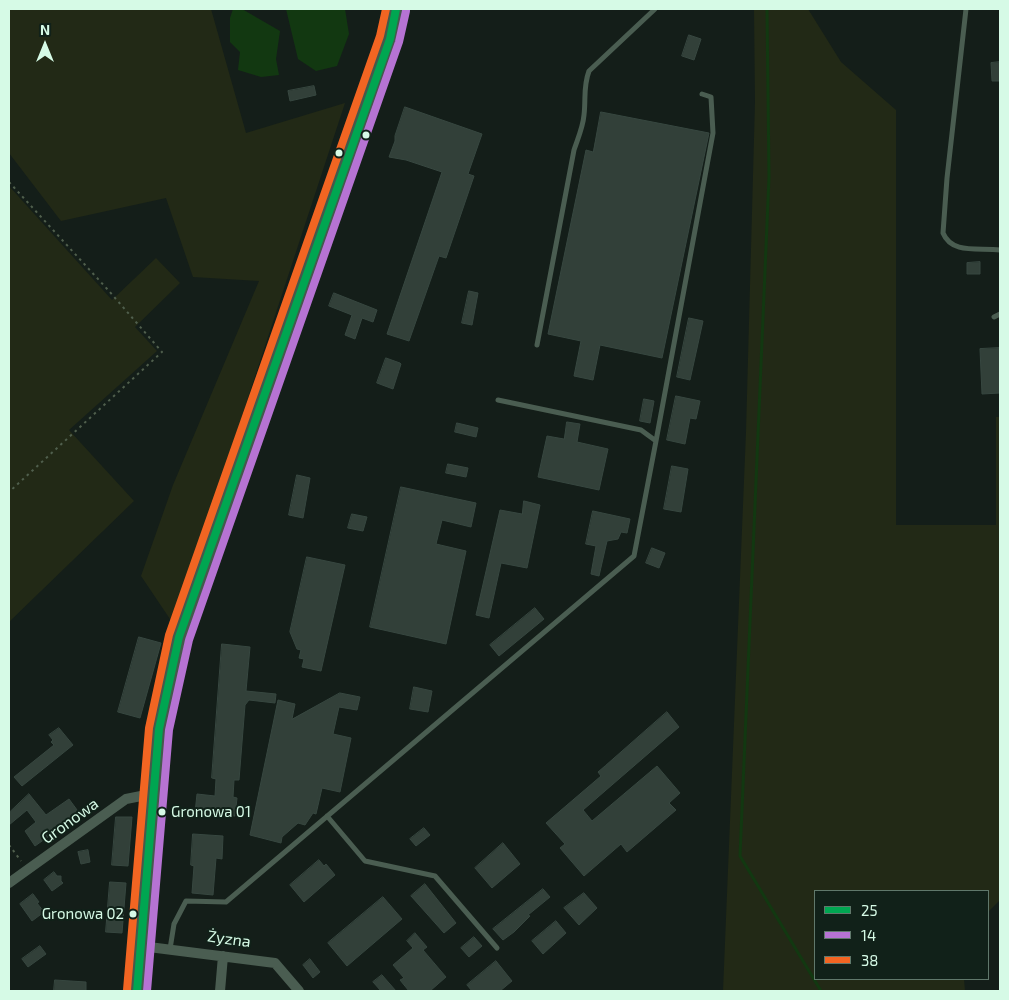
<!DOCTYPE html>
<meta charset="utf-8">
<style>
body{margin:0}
#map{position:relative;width:1009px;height:1000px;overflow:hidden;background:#141e19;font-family:"Exo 2",sans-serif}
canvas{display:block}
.frame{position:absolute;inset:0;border:10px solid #d6fae6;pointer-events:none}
.legend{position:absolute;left:814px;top:890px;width:175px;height:90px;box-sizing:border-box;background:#112119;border:1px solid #60786b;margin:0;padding:6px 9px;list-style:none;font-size:15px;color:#d6fae6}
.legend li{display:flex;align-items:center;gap:10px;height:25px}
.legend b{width:25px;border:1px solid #60786b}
.north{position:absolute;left:20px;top:20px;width:50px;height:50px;-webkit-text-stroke:4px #112119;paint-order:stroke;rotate:0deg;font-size:14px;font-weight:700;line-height:20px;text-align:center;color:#d6fae6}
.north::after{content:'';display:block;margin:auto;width:18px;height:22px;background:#d6fae6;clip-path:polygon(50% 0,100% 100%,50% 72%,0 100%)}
</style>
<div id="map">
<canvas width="1009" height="1000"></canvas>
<div class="frame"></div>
<ul class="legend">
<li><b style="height:6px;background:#00a651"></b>25</li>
<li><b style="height:6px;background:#b673d3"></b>14</li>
<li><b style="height:6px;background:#f26522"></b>38</li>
</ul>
<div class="north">N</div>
</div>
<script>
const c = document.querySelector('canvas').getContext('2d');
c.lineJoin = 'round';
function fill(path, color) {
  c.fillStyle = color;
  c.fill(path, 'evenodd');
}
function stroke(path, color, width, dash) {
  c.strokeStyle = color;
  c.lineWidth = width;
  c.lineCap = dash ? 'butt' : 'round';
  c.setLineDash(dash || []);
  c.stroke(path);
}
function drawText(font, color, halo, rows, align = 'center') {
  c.font = font + ' "Exo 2",sans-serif';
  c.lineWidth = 4;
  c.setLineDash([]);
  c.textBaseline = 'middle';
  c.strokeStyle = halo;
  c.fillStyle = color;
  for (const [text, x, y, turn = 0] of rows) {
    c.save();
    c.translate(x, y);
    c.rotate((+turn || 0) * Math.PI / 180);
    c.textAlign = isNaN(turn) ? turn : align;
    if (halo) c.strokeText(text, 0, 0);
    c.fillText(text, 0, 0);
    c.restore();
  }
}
const green = new Path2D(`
 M9 9H211L246 133 345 103 188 580 172 622 141 576 173 485 259 281 193 277 166 198 61 221 9 153Z
 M754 9H808L841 62 896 110V525H996V417H1000V900L988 912V891H815V979H964L965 991H723L746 432 755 102Z
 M9 186 112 300 156 258 180 283 135 327 157 351 69 430 134 501 9 622Z`);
const water = new Path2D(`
 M233 9H242L280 31 276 59 279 75 261 77 238 70 240 52 230 42V18Z
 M286 9H345L349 34 337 66 316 71 298 59Z`);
const stream = new Path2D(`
 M767 9 769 177 740 856 821 991`);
const building = new Path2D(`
 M689 35 701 39 694 60 682 56Z
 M1000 62V81H992L991 63Z
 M314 86 316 95 290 101 288 91Z
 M405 107 482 134 468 174 474 176 446 258 439 256 409 341 387 334 442 172 406 160 389 157 395 141V136Z
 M601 112 709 133 662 358 600 345 593 380 574 376 581 341 548 334 586 150 593 152Z
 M980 262V274H967V263Z
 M469 291 478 293 472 325 462 323Z
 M334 293 377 310 373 322 362 318 355 339 345 335 352 315 329 306Z
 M689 318 703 321 690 380 677 377Z
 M1000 348V393L982 394 980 349Z
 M386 358 400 363 401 364 393 389 377 383Z
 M676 396 700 401 696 419 690 418 685 444 667 440Z
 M644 399 654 401 650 423 640 421Z
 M567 422 580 424 577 442 608 449 599 490 538 477 547 436 564 439Z
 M457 423 478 428 476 437 455 432Z
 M448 464 468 468 466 477 446 473Z
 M672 466 688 469 681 512 664 509Z
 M297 475 310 478 303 518 289 515Z
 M401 487 476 503 471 527 442 520 436 544 466 551 446 644 370 627Z
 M524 501 540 505 527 568 501 563 489 618 476 615 500 510 522 514Z
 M593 511 630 519 627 533 621 532 618 539 607 541 599 576 591 574 596 546 586 544Z
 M352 514 367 517 363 531 348 528Z
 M652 548 665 553 659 568 646 563Z
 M307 557 345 565 321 671 302 667 304 659 299 658 301 650 297 649 290 632Z
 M535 608 544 619 499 656 490 645Z
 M139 637 161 643 140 718 118 712Z
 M222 644 250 647 246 691 276 694 275 703 249 700 245 705 239 780H234L233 797 237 798 235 816 195 813 197 794 215 796 216 779 212 778Z
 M414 687 432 691 428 712 410 709Z
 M340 693 360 697 357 710 339 707 333 734 351 738 340 792 322 788 316 814 313 813 305 825 298 823 282 837 281 843 250 835 278 700 295 704 292 719Z
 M667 712 679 727 583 810 592 821 657 766 680 793 669 803 676 810 627 852 621 844 584 876 560 848 565 844 546 823 601 776 598 772 605 766Z
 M59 728 73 745 22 786 14 777 54 745 51 742 53 740 49 735Z
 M29 794 46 815 69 799 80 814 35 846 25 831 36 822 27 810 9 825V813Z
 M116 817H132L128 866 112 865Z
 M424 828 430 835 416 846 410 839Z
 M193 834 223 836 222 859 216 858 213 895 192 893 194 866 191 865Z
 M503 843 520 864 492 888 475 868Z
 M88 850 90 862 81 864 78 852Z
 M319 860 324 866 326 864 335 875 304 902 290 885Z
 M54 872 57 876H61V881L63 883 52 891 44 880Z
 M110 882 126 883 122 933 106 932Z
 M425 884 456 923 444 933 411 896Z
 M543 889 550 897 528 915 530 916 514 932 503 940 493 929Z
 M584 893 597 908 579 925 564 908Z
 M33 894 39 902 37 903 44 912 32 921 20 904Z
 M383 897 402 919 347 966 328 943Z
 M556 921 566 933 543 954 532 941Z
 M415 933 427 947 423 950 446 977 430 991H409L400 980 404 978 393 965 413 948 407 941Z
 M474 937 482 946 469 957 461 948Z
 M40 946 46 954 28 967 22 959Z
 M310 959 320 972 313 978 303 965Z
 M496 961 512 981 500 991H472L467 985Z
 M382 975 396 991H381L373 982Z
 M55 980 86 982V991H54Z`);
const path = new Path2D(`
 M9 182 109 291 162 352 9 492
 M9 845 21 861`);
const lane = new Path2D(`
 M966 9 947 178 943 233C952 255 980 247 1000 250
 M994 317 1000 314
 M537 345 574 150C578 138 583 127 584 115 586 98 583 87 589 71L655 9
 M656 441 713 133 711 97 702 94
 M327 816 365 861 435 876 497 948
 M170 949 174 924 186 901 226 902 634 556 656 441 641 430 498 400`);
const street = new Path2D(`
 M9 883 126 799 141 796 152 799
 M141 946 275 963 299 991
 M220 991 223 956`);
const secondary = new Path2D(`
 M137 991 159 729 179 637 390 39 396 9`);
const bus1 = new Path2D(`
 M137 991 159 729 179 637 390 39 396 9`);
const bus2 = new Path2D(`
 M147 991 169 730 189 640 399 42 406 11`);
const bus3 = new Path2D(`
 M127 990 149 728 169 635 380 36 386 9`);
const markers = [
 [366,135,4.5,"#d6fae6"],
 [339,153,4.5,"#d6fae6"],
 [162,812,4.5,"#d6fae6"],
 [133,914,4.5,"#d6fae6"]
];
const busNames = [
 ["Gronowa 01",171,812],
 ["Gronowa 02",124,914,"right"]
];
const streetNames = [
 ["Gronowa",70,821,-36],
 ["Żyzna",229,939,8]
];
fill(green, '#222916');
fill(water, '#123811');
stroke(stream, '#123811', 3);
fill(building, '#324039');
stroke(building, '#374740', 1);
stroke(path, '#505f4d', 2, [2.5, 4]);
stroke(lane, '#4a5d51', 5);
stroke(street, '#4a5d51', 10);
stroke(secondary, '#45594c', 14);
stroke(bus1, '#00a651', 8);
stroke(bus2, '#b673d3', 8);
stroke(bus3, '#f26522', 8);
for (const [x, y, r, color] of markers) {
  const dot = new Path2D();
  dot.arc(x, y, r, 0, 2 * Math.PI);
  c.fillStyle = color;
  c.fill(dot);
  stroke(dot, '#112119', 2);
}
drawText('15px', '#d6fae6', '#112119', busNames, 'left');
drawText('16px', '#d6fae6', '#112119', streetNames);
</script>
